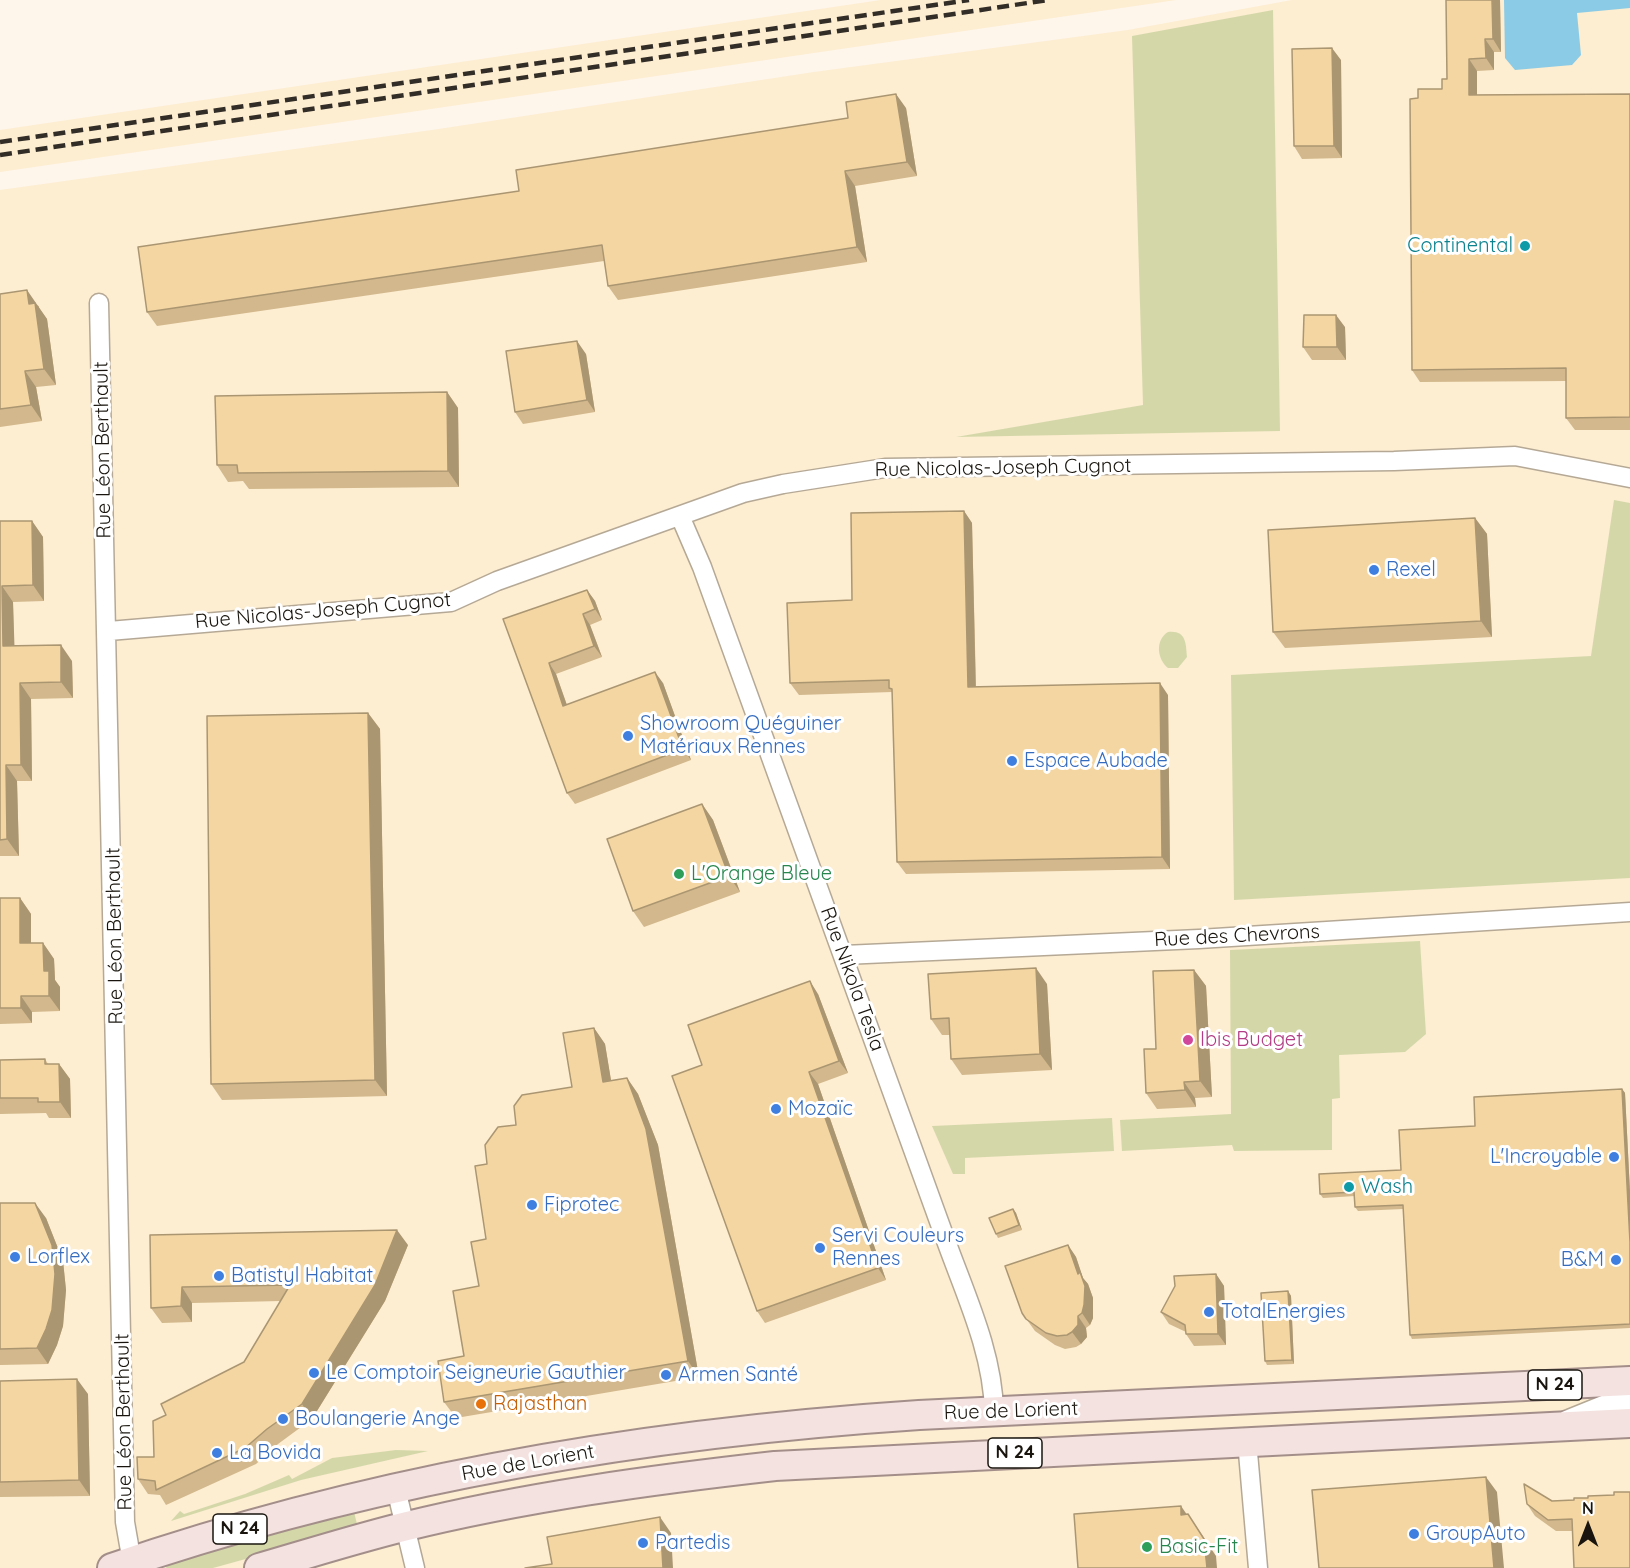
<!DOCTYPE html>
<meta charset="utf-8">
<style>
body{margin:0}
#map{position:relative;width:1630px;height:1568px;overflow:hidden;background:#fef6ea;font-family:Quicksand,sans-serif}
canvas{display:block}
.north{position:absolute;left:1558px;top:1496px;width:60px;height:60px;-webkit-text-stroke:4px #fff;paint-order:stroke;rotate:0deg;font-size:16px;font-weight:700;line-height:24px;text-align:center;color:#19150e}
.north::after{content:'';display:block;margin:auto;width:21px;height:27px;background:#19150e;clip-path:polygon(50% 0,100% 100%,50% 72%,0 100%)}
</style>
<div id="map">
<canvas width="1630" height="1568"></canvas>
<div class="north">N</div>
</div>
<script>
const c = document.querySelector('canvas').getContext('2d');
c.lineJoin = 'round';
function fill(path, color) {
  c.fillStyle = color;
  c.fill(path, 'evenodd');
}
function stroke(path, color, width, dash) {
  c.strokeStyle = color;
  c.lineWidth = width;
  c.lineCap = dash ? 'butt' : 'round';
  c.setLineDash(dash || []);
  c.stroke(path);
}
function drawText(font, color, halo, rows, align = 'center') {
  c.font = font + ' Quicksand,sans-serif';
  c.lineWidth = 6;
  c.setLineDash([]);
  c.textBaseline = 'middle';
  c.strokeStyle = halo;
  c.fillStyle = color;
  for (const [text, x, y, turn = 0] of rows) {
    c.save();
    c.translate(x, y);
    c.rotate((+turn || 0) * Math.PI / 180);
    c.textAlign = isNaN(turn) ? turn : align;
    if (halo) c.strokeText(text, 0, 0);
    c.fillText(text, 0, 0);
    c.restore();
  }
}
const built = new Path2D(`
 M881 0H1176L0 172V130Z
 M1292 0H1630V1568H0V190L432 130 814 72 1128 30Z`);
const green = new Path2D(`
 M1273 10 1280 431 956 437 1143 405 1132 36Z
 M1614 500 1630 503V878L1234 900 1231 675 1591 656Z
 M1168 632C1186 630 1186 643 1187 657L1178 668H1168C1157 659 1155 640 1168 632Z
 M1420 941 1426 1034 1405 1052 1339 1055 1340 1098 1332 1099V1150L1234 1151 1232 1145 1122 1151 1120 1120 1231 1114 1230 950Z
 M1112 1118 1114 1151 965 1158V1174H953L932 1126Z
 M396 1450 428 1451 301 1480 171 1521 180 1511 184 1514 245 1494 289 1475 292 1479 332 1458Z
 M349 1510 354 1512 358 1528 213 1568H166L169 1561Z`);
const water = new Path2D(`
 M1504 0H1630V8L1577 13 1581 55 1572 65 1515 70 1505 58Z`);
const street = new Path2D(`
 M99 303C111 710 118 1116 125 1522L133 1568
 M680 516 702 567 945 1238C965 1294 993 1352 994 1412
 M109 631 451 602 497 581 743 493 783 484 885 468 1394 461 1515 456 1630 478
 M844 955 1199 939 1630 912
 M1566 1420 1608 1403 1630 1402
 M1247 1441 1258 1568
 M396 1489 415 1568`);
const primary = new Path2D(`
 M112 1568C371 1479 646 1433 919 1415L1630 1381
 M259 1568C307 1554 355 1539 403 1527 525 1497 650 1480 775 1466L1630 1423`);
const rail = new Path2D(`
 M0 142 969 0
 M0 155 1048 0`);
const wall = new Path2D(`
 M1446 0H1500L1501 52H1494V70L1477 71V95L1630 94V430H1575L1566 418V381L1420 382 1412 370 1418 98 1442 89 1447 79Z
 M1341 60 1342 158 1302 159 1294 146Z
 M906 108 917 176 855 186 867 262 618 300 608 286 604 261 157 326 147 312 519 191 848 118Z
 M0 294 39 306V308L47 319 56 385 36 387 42 421 0 427Z
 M1345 327 1346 360H1312L1303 347Z
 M586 354 595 412 523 424 515 412Z
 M447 392 458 408 459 487 249 489 243 481 228 482 217 465Z
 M964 511 972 523 976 686 1168 695 1170 869 906 874 897 862 892 693V692L799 695 790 683 852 600Z
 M1475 518 1487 534 1492 637 1285 648 1273 632Z
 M0 521H32L43 537 44 601 13 602 14 646 72 661 73 698 31 699 32 781H17L19 856H0Z
 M587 590 595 601 602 620 590 625 602 657 556 674 567 705 663 683 691 760 575 804 567 793 503 619Z
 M368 713 380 729 387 1096 222 1100 211 1084Z
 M702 804 713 820 740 892 644 927 633 911Z
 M0 898H20L31 914V943H43L54 959 55 980 60 987V1011L32 1012V1023L0 1024Z
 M1194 970 1206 986 1212 1097 1195 1098 1196 1107 1157 1109 1146 1093 1156 1049Z
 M1047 984 1052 1070 962 1075 951 1059 950 1035H942L931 1019Z
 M818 994 848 1073 818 1084 886 1280 765 1323 757 1311Z
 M594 1028 605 1044 611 1081 627 1078 638 1094 658 1145 699 1377 456 1418 444 1402 464 1356 479 1286 486 1239 487 1164 572 1087Z
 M0 1059V1060L45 1059 48 1064H59L70 1079 71 1118H49L46 1113 0 1114Z
 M1622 1089 1625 1093 1630 1192V1328L1412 1339 1410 1335 1403 1209 1358 1211 1355 1207V1196L1323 1198 1320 1194 1401 1170 1475 1126Z
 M0 1203 46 1218 63 1261 66 1290 63 1326 57 1345 48 1364 0 1365Z
 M1013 1209 1016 1213 1022 1230 998 1238 996 1234Z
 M150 1235 408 1245 385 1301 312 1419 278 1444 256 1464 166 1505 160 1495 148 1494 138 1479 154 1457 166 1415 244 1362 281 1301 192 1303V1322L162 1323 151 1308Z
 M1068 1245 1076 1257 1083 1278 1088 1284 1093 1298V1318L1090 1325 1086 1328 1087 1337 1081 1344 1076 1347 1065 1349 1055 1345 1035 1331 1022 1313Z
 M1216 1274 1224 1286 1226 1345 1194 1346 1186 1334V1332L1169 1324 1161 1312Z
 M1288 1291 1291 1296 1294 1364 1267 1365 1265 1361Z
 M0 1381 88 1394 90 1496 0 1497Z
 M1630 1492 1572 1531H1556L1535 1516 1527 1504 1552 1501 1574 1500 1614 1495Z`);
const shadedWall = new Path2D(`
 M1492 0H1500L1501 52 1493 39Z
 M1485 39 1494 52V70L1486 58Z
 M1332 48 1341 60 1342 158 1334 146Z
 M1469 59 1477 71V108L1469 95Z
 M896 94 906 108 917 176 907 162Z
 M845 171 855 186 867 262 857 247Z
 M27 290 47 319 56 385 44 369 29 304Z
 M1336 315 1345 327 1346 360 1337 347Z
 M577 341 586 354 595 412 587 400Z
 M25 371 36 387 42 421 31 405Z
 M447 392 458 408 459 487 448 471Z
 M964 511 972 523 976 699 968 687Z
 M1475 518 1487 534 1492 637 1481 621Z
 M32 521 43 537 44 601 33 585Z
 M2 586 13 602 15 662 3 646Z
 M587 590 595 601 602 620 595 609Z
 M583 614 590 625 602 657 594 646Z
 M61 645 72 661 73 698 61 682Z
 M549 663 556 674 571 717 563 706Z
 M655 672 663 683 691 760 683 749Z
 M20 683 31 699 32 781 21 765Z
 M1160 683 1168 695 1170 869 1162 857Z
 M368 713 380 729 387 1096 375 1080Z
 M6 765 17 781 19 856 7 839Z
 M702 804 713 820 740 892 729 876Z
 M20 898 31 914V959L20 943Z
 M43 943 54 959 55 980 60 987V1011L49 996 44 971Z
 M1036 968 1047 984 1052 1070 1040 1054Z
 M1194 970 1206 986 1212 1097 1200 1081Z
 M810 981 818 994 848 1073 839 1061Z
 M21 996 32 1012V1023L21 1008Z
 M594 1028 605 1044 614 1098 603 1082Z
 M59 1064 70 1079 71 1118 60 1102Z
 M809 1072 818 1084 886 1280 878 1268Z
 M627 1078 638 1094 658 1145 699 1377 688 1361Z
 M1184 1082 1195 1098 1196 1107 1185 1090Z
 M1622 1089 1625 1093 1630 1192V1242Z
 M35 1203 46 1218 63 1261 66 1290 63 1326 57 1345 48 1364 37 1348Z
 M1013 1209 1016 1213 1022 1230 1019 1225Z
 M397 1230 408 1245 385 1301 312 1419 302 1404Z
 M1068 1245 1076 1257 1083 1278 1088 1284 1093 1298V1318L1090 1325 1082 1313 1078 1274Z
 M1216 1274 1224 1286 1226 1345 1218 1334Z
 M182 1287 192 1303V1322L181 1306Z
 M1288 1291 1291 1296 1294 1364 1292 1360Z
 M1078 1316 1086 1328 1087 1337 1081 1344 1072 1332Z
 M77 1379 88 1394 90 1496 79 1480Z
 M1486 1477 1497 1492 1504 1568H1494Z
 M1181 1506 1192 1522 1181 1515Z
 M1188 1514 1216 1556 1217 1568H1207Z
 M660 1517 671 1533 673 1568H663Z`);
const building = new Path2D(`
 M1446 0H1492L1493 39H1485L1486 58 1469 59V95L1630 94V417L1566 418V368L1412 370 1410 99 1418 98V89H1442V79H1447Z
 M1332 48 1334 146H1294L1292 49Z
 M896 94 907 162 845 171 857 247 608 286 602 245 147 312 138 247 519 191 516 170 848 118 846 102Z
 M27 290 29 304 35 303 44 369 25 371 31 405 0 409V294Z
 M1304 315H1336L1337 347H1303Z
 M577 341 587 400 515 412 506 351Z
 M447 392 448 471 238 473 237 465H217L215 396Z
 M964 511 968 687 1160 683 1162 857 897 862 892 689 889 688V680L790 683 787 603 852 600 851 513Z
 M1475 518 1481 621 1273 632 1268 530Z
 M0 521H32L33 585 2 586 3 646 61 645V682L20 683 21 765H6L7 839 0 840Z
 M587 590 595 609 583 614 594 646 549 663 563 706 655 672 683 749 567 793 503 619Z
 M368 713 375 1080 211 1084 207 716Z
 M702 804 729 876 633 911 607 839Z
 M0 898H20V943H43L44 971H49V996H21V1008H0Z
 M1036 968 1040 1054 951 1059 949 1018 931 1019 928 974Z
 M1194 970 1200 1081 1184 1082 1185 1090 1146 1093 1144 1049H1156L1153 971Z
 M810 981 839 1061 809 1072 878 1268 757 1311 672 1076 702 1065 688 1025Z
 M594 1028 603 1082 627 1078 646 1129 688 1361 444 1402 438 1361 464 1356 453 1291 479 1286 471 1242 486 1239 475 1166 487 1164 485 1145 498 1127 516 1125 514 1106 522 1095 572 1087 563 1033Z
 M45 1059V1064H59L60 1102H38V1098H0V1060Z
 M1622 1089 1630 1242V1324L1410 1335 1403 1205 1355 1207 1354 1192 1320 1194 1319 1174 1401 1170 1399 1130 1475 1126 1474 1097Z
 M0 1203H35L52 1245 55 1274 52 1310 46 1329 37 1348 0 1349Z
 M1013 1209 1019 1225 996 1234 989 1218Z
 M397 1230 375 1285 302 1404 267 1429 245 1448 156 1490 155 1481 138 1479 137 1457H154L153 1421 166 1415 161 1404 244 1362 290 1285 182 1287 181 1306 151 1308 150 1235Z
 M1068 1245 1078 1274 1080 1272 1085 1286 1084 1305 1082 1313 1078 1316V1325L1072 1332 1067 1335 1057 1336 1046 1333 1026 1319 1022 1313 1005 1266Z
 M1216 1274 1218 1334H1186L1185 1325 1161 1312 1175 1286 1174 1276Z
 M1288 1291 1292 1360 1265 1361 1261 1293Z
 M77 1379 79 1480 0 1482V1381Z
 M1486 1477 1494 1568H1319L1312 1490Z
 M1524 1484 1552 1501 1574 1500V1498H1588V1496L1614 1495V1492H1630V1568H1574L1572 1519 1548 1520 1527 1504Z
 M1181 1506V1515L1188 1514 1204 1539 1207 1568H1078L1074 1514Z
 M660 1517 663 1568H525L552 1564 547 1537Z`);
const markers = [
 [1525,246,6,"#0f9aa8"],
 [1374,570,6,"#3f7fe0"],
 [628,736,6,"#3f7fe0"],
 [1012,761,6,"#3f7fe0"],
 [679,874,6,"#2e9e5b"],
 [1188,1040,6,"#d1479c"],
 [776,1109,6,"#3f7fe0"],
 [1614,1157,6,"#3f7fe0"],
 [1349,1187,6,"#0f9aa8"],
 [532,1205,6,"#3f7fe0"],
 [820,1248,6,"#3f7fe0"],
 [15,1257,6,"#3f7fe0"],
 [1616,1260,6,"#3f7fe0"],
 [219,1276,6,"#3f7fe0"],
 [1209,1312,6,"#3f7fe0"],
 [314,1373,6,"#3f7fe0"],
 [666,1375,6,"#3f7fe0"],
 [481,1404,6,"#e8710a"],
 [283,1419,6,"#3f7fe0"],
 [217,1453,6,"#3f7fe0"],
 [1414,1534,6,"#3f7fe0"],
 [643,1543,6,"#3f7fe0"],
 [1147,1547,6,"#2e9e5b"]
];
const shields = [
 [1555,1385,54],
 [1015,1453,54],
 [240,1529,54]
];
const shieldNames = [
 ["N 24",1555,1385],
 ["N 24",1015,1453],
 ["N 24",240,1529]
];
const cultureNames = [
 ["Continental",1513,246],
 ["Wash",1361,1187,"left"]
];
const streetNames = [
 ["Rue Léon Berthault",103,450,-91],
 ["Rue Nicolas-Joseph Cugnot",1003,468,-1],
 ["Rue Nicolas-Joseph Cugnot",323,611,-5],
 ["Rue Léon Berthault",115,936,-91],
 ["Rue des Chevrons",1237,936,-3],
 ["Rue Nikola Tesla",852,979,70],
 ["Rue de Lorient",1011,1411,-2],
 ["Rue Léon Berthault",124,1422,-91],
 ["Rue de Lorient",528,1463,-10]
];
const shopNames = [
 ["Rexel",1386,570],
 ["Showroom Quéguiner",640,724],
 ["Matériaux Rennes",640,747],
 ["Espace Aubade",1024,761],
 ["Mozaïc",788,1109],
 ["L'Incroyable",1602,1157,"right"],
 ["Fiprotec",544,1205],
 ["Servi Couleurs",832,1236],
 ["Rennes",832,1259],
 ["Lorflex",27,1257],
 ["B&M",1604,1260,"right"],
 ["Batistyl Habitat",231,1276],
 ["TotalEnergies",1221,1312],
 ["Le Comptoir Seigneurie Gauthier",326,1373],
 ["Armen Santé",678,1375],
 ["Boulangerie Ange",295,1419],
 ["La Bovida",229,1453],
 ["GroupAuto",1426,1534],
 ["Partedis",655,1543]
];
const leisureNames = [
 ["L'Orange Bleue",691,874],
 ["Basic-Fit",1159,1547]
];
const hotelNames = [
 ["Ibis Budget",1200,1040]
];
const foodNames = [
 ["Rajasthan",493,1404]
];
fill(built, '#fdedd1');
fill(green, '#d4d8a9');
fill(water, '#8ccbe5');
stroke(street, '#b5a996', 21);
stroke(primary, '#a38e8a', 32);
stroke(street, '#fff', 18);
stroke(primary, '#f4e2e0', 28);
stroke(rail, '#322d26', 4.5, [12, 6]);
fill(wall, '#d2b88c');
fill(shadedWall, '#ab9672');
fill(building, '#f4d6a3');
stroke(building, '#ab9672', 1.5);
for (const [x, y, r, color] of markers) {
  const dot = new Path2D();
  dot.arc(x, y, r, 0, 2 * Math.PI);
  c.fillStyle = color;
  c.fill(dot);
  stroke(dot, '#fff', 2);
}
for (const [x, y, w] of shields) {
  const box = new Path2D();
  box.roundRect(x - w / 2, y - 15, w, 30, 4.5);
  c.fillStyle = '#fff';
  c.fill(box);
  stroke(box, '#19150e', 1.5);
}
drawText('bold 18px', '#19150e', null, shieldNames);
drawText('20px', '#0d838f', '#fff', cultureNames, 'right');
drawText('20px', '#19150e', '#fff', streetNames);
drawText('20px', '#366cbe', '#fff', shopNames, 'left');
drawText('20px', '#27864d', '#fff', leisureNames, 'left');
drawText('20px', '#b23c85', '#fff', hotelNames, 'left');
drawText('20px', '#c56008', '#fff', foodNames, 'left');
</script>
